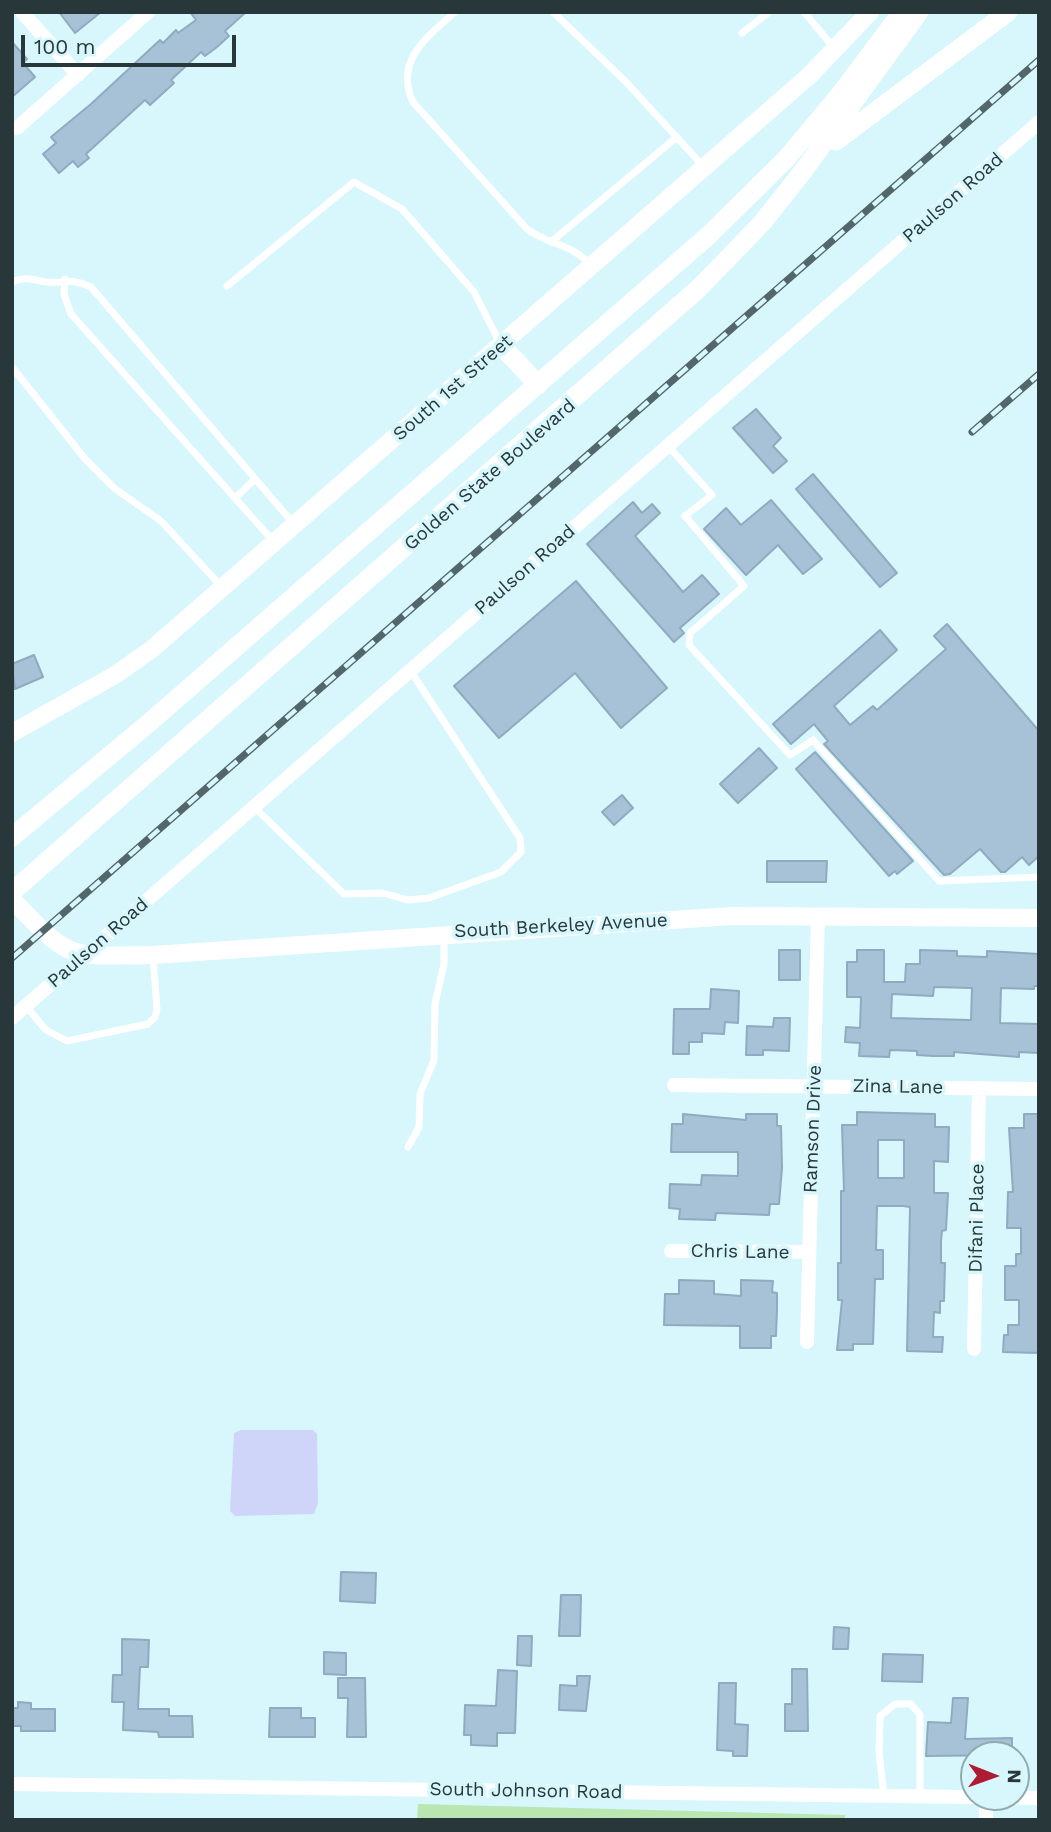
<!DOCTYPE html>
<style>
body{margin:0}
#map{position:relative;width:1051px;height:1832px;overflow:hidden;background:#d7f7fc;font-family:"Work Sans",sans-serif}
canvas{display:block}
.frame{position:absolute;inset:0;border:14px solid #28383a;pointer-events:none}
.north{position:absolute;left:960px;top:1741px;width:70px;height:70px;box-sizing:border-box;background:#d7f7fc;border:2px solid #91abae;border-radius:50%;rotate:91deg;font-size:19px;font-weight:700;line-height:28px;text-align:center;color:#28383a}
.north::after{content:'';display:block;margin:auto;width:24px;height:32px;background:#af1b32;clip-path:polygon(50% 0,100% 100%,50% 72%,0 100%)}
.scale{position:absolute;left:21px;top:35px;width:215px;height:32px;box-sizing:border-box;border:4px solid #28383a;border-top:0;padding-left:9px;font-size:21px;line-height:24px;white-space:nowrap;color:#28383a;-webkit-text-stroke:5px #d7f7fc;paint-order:stroke}
</style>
<div id="map">
<canvas width="1051" height="1832"></canvas>
<div class="frame"></div>
<div class="north">N</div>
<div class="scale">100 m</div>
</div>
<script>
const c = document.querySelector('canvas').getContext('2d');
c.lineJoin = 'round';
function fill(path, color) {
  c.fillStyle = color;
  c.fill(path, 'evenodd');
}
function stroke(path, color, width, dash) {
  c.strokeStyle = color;
  c.lineWidth = width;
  c.lineCap = dash ? 'butt' : 'round';
  c.setLineDash(dash || []);
  c.stroke(path);
}
function drawText(font, color, halo, rows, align = 'center') {
  c.font = font + ' "Work Sans",sans-serif';
  c.lineWidth = 7;
  c.setLineDash([]);
  c.textBaseline = 'middle';
  c.strokeStyle = halo;
  c.fillStyle = color;
  for (const [text, x, y, turn = 0] of rows) {
    c.save();
    c.translate(x, y);
    c.rotate((+turn || 0) * Math.PI / 180);
    c.textAlign = isNaN(turn) ? turn : align;
    if (halo) c.strokeText(text, 0, 0);
    c.fillText(text, 0, 0);
    c.restore();
  }
}
const green = new Path2D(`
 M418 1804 845 1815V1820H417Z`);
const water = new Path2D(`
 M241 1430H313L317 1434 318 1503 314 1514 235 1516 230 1511 234 1433Z`);
const building = new Path2D(`
 M59 12H101L75 33Z
 M190 12H246L225 31 229 36 217 47 205 56 201 52 171 80 174 83 150 105 145 100 86 154 89 158 78 167 73 161 59 173 43 154 56 143 51 137 91 104 160 40 163 43 176 30 178 33 196 20Z
 M12 42 27 59 23 63 35 77 12 97Z
 M756 409 781 438 773 446 787 461 773 473 733 428Z
 M813 474 897 573 880 587 796 489Z
 M771 500 822 559 803 574 778 545 746 575 704 529 726 508 741 525Z
 M633 502 642 513 652 504 660 513 635 536 683 592 702 575 719 594 680 628 684 633 674 642 587 544Z
 M576 581 667 688 621 728 575 673 499 738 454 686Z
 M947 624 1039 731V856L1029 865 1022 857 1005 872H1001L980 849 950 874 944 875 824 744 828 741 814 724 791 744 773 724 880 630 897 650 834 706 850 725 873 706 877 710 946 649 934 636Z
 M34 655 43 677 15 689 12 664Z
 M759 748 777 768 738 803 720 784Z
 M815 752 913 861 897 874 895 871 889 876 796 769Z
 M622 795 633 808 614 825 602 812Z
 M767 861H827L826 882H767Z
 M779 950H800V980H779Z
 M857 950H884V982H905L906 964H920V950L957 951V956L987 957V951L1039 954V986H1034V989L1001 988 1000 1023 1039 1024V1053L1019 1052V1057L954 1052V1056H933L917 1055V1051L890 1050 889 1057 859 1056 860 1043 845 1042 846 1027 860 1028 861 997H847V962H857ZM934 987 972 988 971 1020 891 1018 892 994 933 996Z
 M711 989 739 991 738 1023 725 1022 724 1034 702 1033V1042H689V1054H673L674 1009H710Z
 M774 1018H790L789 1051 763 1050V1055H746L747 1026 773 1027Z
 M857 1112 935 1114V1127H949L948 1162 934 1161V1193H948L946 1230 942 1231 941 1241V1263H945L944 1301H940V1313L934 1312 933 1337H943L942 1352 907 1351 910 1207 903 1206H877L876 1250H883V1279H875L873 1344H853V1350H837L842 1300H838V1263H841V1191H844L842 1125H857ZM878 1140H904V1178H878Z
 M683 1114 746 1120V1114H777V1126H781L782 1168 779 1204H770L769 1215 716 1213 715 1220 679 1219 680 1209 669 1208 670 1184 701 1185 702 1175 738 1176V1152H671L672 1124H683Z
 M1024 1114H1039V1353L1003 1352 1004 1335H1008V1325H1019V1300H1005V1266H1016V1254H1021V1228H1007L1008 1192H1013L1009 1128H1024Z
 M679 1280 714 1281V1294L741 1296V1280L773 1281 772 1292 777 1293V1309L776 1336H771V1348H740V1326L664 1325 665 1294H679Z
 M341 1572 376 1573 375 1603 340 1601Z
 M561 1595H581L580 1636H559Z
 M834 1627 849 1628 848 1649H833Z
 M518 1636H532L531 1666 517 1665Z
 M122 1639 149 1640 148 1667H140L138 1709H169V1716H192L193 1737H159L158 1732 123 1730 124 1702H112L113 1675H122Z
 M324 1652 346 1653V1675L324 1674Z
 M883 1654 923 1655 922 1682 882 1681Z
 M792 1669H807L808 1731H785V1704H792Z
 M498 1670 517 1671 515 1733H497V1746L471 1745V1735H464L465 1705 496 1706Z
 M577 1676H590L586 1711 559 1710 560 1685 577 1686Z
 M338 1678H365L366 1737H347L348 1698H338Z
 M719 1683H736L735 1724 748 1725 747 1756H733V1751L717 1750Z
 M953 1698H968L965 1739 1012 1738V1755L926 1756 928 1722 951 1723Z
 M18 1702 31 1703V1709H55V1731H21V1726H12V1708H18Z
 M270 1708H301V1718H315V1737H269Z`);
const service = new Path2D(`
 M455 12C426 38 394 61 413 102L527 229C548 245 574 244 591 266
 M553 12 626 82 704 167
 M804 12 835 49
 M742 33 769 12
 M551 242 677 137
 M65 279 64 294 71 314 274 542
 M12 282C27 276 31 280 46 282 66 284 68 277 91 287L293 523
 M227 286 354 182 402 209 474 292 501 345
 M12 367 86 460 114 488 161 521 221 586
 M668 446 712 495 685 516 744 586 690 633 689 645 790 755 813 740 939 881 1039 877
 M235 498 255 479
 M254 807 344 894 383 893 408 900 429 898 501 872 521 852 520 838 410 670
 M26 1006 46 1030 67 1041 148 1024 155 1017 157 1009 153 956
 M408 1147 419 1127 420 1094 434 1060 435 1004 444 964V938
 M884 1796 879 1752 880 1716 895 1704H911L920 1715V1796`);
const minor = new Path2D(`
 M22 12 78 75
 M17 128 148 12
 M12 1018 1039 122
 M674 1085 1039 1089
 M671 1251 809 1252
 M807 1342 818 915
 M974 1349 979 1088
 M12 1784 1039 1798
 M986 1820V1797`);
const tertiary = new Path2D(`
 M12 733 115 675 152 649 810 75 870 12
 M12 899C71 962 68 956 153 955L732 916 1039 918`);
const secondary = new Path2D(`
 M836 141 1008 12
 M502 346 538 385
 M12 837 150 722 709 235 786 159 842 92 902 12
 M12 892 699 288 762 223 804 170 919 12`);
const rail = new Path2D(`
 M972 432 1039 374
 M12 958 1039 60`);
const streetNames = [
 ["Paulson Road",953,198,-41],
 ["South 1st Street",453,388,-41],
 ["Golden State Boulevard",490,475,-41],
 ["Paulson Road",525,570,-41],
 ["South Berkeley Avenue",561,926,-3],
 ["Paulson Road",98,943,-41],
 ["Zina Lane",898,1087,1],
 ["Ramson Drive",813,1129,-88],
 ["Difani Place",977,1218,-89],
 ["Chris Lane",740,1252,1],
 ["South Johnson Road",526,1791,1]
];
fill(green, '#b9e6b1');
fill(water, '#cfd5f8');
fill(building, '#a7c1d7');
stroke(building, '#90aabf', 2);
stroke(service, '#fff', 7);
stroke(minor, '#fff', 14);
stroke(tertiary, '#fff', 18);
stroke(secondary, '#fff', 19);
stroke(rail, '#53676a', 7);
stroke(rail, '#d7f7fc', 4.5, [13]);
drawText('19px', '#28383a', '#d7f7fc', streetNames);
</script>
